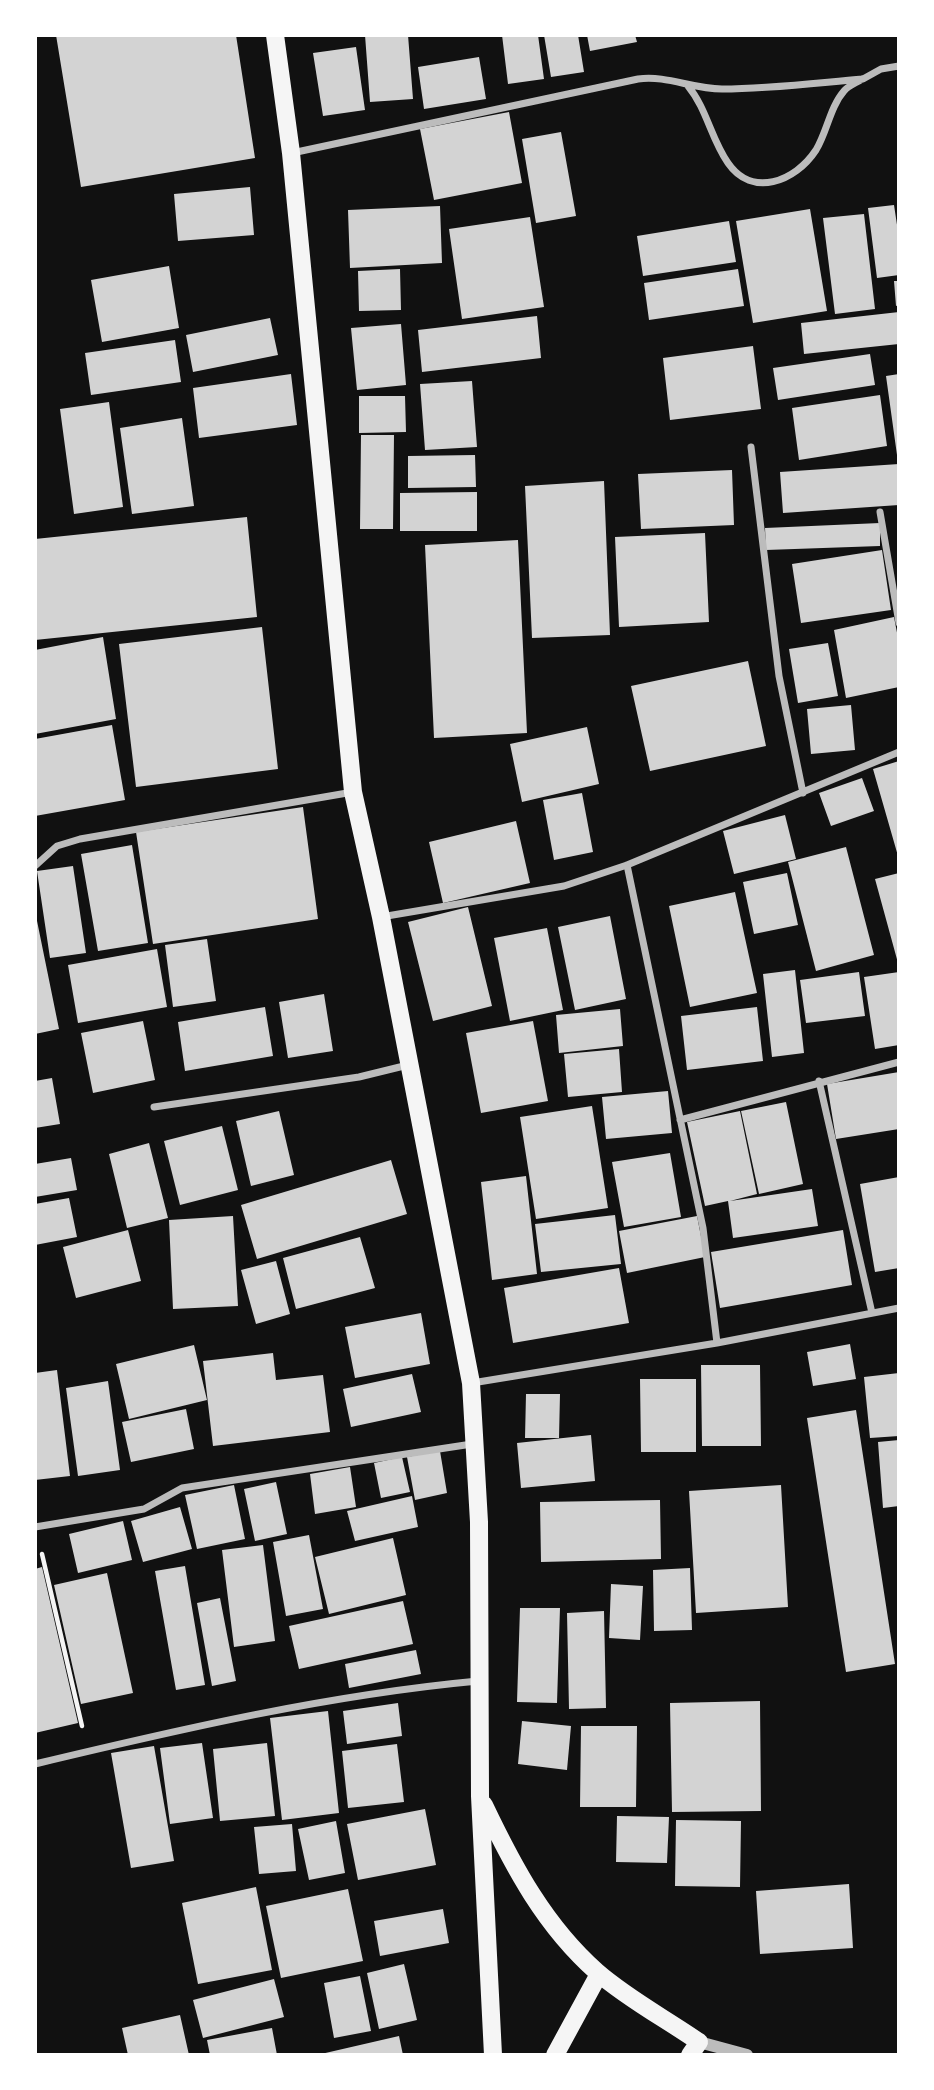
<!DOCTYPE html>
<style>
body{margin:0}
#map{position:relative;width:934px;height:2090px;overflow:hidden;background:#111;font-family:Poppins,sans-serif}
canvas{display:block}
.frame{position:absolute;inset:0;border:37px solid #fff;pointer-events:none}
</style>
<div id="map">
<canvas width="934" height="2090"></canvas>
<div class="frame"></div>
</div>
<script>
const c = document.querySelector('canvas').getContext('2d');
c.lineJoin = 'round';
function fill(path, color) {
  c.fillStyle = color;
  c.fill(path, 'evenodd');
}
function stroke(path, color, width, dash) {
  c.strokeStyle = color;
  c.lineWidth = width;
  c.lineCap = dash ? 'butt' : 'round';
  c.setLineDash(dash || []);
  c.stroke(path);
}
const building = new Path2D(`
 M56 35H236L255 158 81 187Z
 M365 35H408L413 99 370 102Z
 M502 35H538L544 79 508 84Z
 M544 35H578L584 72 551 77Z
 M587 35H635L637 42 590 51Z
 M356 47 365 110 323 116 313 53Z
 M479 57 486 99 424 109 418 67Z
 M509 112 522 183 434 200 420 129Z
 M561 132 576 216 536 223 522 139Z
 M250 187 254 235 178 241 174 194Z
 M894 205 899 238V275L877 278 868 208Z
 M440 206 442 263 350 268 348 210Z
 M810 209 827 311 753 323 736 221Z
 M864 214 875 309 835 314 823 218Z
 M530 217 544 307 462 319 449 229Z
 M729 221 736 262 643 276 637 236Z
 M169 266 179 328 102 342 91 280Z
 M400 269 401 310 359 311 358 271Z
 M738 269 744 306 649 320 644 283Z
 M894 281H899V305L896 306Z
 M899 312V344L804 354 801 323Z
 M537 316 541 358 422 372 418 330Z
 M270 318 278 355 193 372 186 335Z
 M401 324 406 385 357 390 351 328Z
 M175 340 181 382 91 395 85 353Z
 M753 346 761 409 670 420 663 358Z
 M870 354 875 385 778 400 773 368Z
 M291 374 297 425 199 438 193 388Z
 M899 374V455H897L886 376Z
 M472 381 477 447 425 450 420 384Z
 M880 395 887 446 799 460 792 408Z
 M359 396H405L406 432 359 433Z
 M109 402 123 507 74 514 60 409Z
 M182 418 194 506 132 514 120 428Z
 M361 435H394L393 529H360Z
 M475 455 476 487 408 488V456Z
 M899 464V505L783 513 780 472Z
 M732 470 734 525 641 529 638 474Z
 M604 481 610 635 532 638 525 486Z
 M477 492V531H400V493Z
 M247 517 257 617 35 640V539Z
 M880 523V546L766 550 765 528Z
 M705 533 709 622 619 627 615 537Z
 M518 540 527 733 434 738 425 545Z
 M882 550 891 610 801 623 792 564Z
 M894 617 899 643V687L846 698 834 630Z
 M262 627 278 769 136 787 119 644Z
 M103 637 116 719 35 734V650Z
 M828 643 838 696 798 703 789 649Z
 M748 661 766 746 650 771 631 686Z
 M851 705 855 750 811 754 807 709Z
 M112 725 125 800 35 816V739Z
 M587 727 599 784 522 802 510 744Z
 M899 761V856H898L873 769Z
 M862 778 874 811 831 826 819 793Z
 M582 793 593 852 554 860 543 800Z
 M303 807 318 919 153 944 136 832Z
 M785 815 796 859 734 874 723 831Z
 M516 821 530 883 443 903 429 842Z
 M132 845 148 943 98 951 81 854Z
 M846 847 874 955 816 971 788 862Z
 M73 866 86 953 50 958 37 871Z
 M787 873 798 925 754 934 743 882Z
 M899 873V963H898L875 879Z
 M735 892 757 993 690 1007 669 906Z
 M468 907 492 1006 433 1021 408 922Z
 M35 911 59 1029 35 1034Z
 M610 916 626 999 575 1010 558 927Z
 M547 928 563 1010 510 1021 494 938Z
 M207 939 216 1001 173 1007 165 945Z
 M157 949 167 1007 78 1023 68 965Z
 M795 970 804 1053 772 1057 763 974Z
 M859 972 865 1016 806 1023 800 980Z
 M899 972V1045L875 1049 864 977Z
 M324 994 333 1051 288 1058 279 1002Z
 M265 1007 273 1056 185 1071 178 1022Z
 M757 1007 763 1061 687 1070 681 1016Z
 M620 1009 623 1046 559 1053 556 1015Z
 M143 1021 155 1080 93 1093 81 1033Z
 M533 1021 548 1101 481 1113 466 1033Z
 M619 1049 622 1092 568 1097 564 1054Z
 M899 1072V1129L836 1139 827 1084Z
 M52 1078 60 1124 35 1128V1081Z
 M668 1091 672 1133 606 1139 602 1097Z
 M786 1102 803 1184 759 1194 741 1111Z
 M592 1106 608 1208 536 1219 520 1117Z
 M279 1111 294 1175 251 1186 236 1121Z
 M740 1111 757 1194 730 1201 812 1189 818 1226 733 1238 728 1201 705 1206 687 1122Z
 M222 1126 238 1190 180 1205 164 1141Z
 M149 1143 168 1218 127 1228 109 1154Z
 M670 1153 681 1217 624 1227 612 1162Z
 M71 1158 77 1190 35 1197V1164Z
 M391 1160 407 1214 257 1259 241 1205Z
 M526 1176 537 1274 492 1280 481 1182Z
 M899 1177V1268L875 1272 860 1184Z
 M69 1198 77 1237 35 1245V1204Z
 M615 1215 621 1264 541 1272 535 1224Z
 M233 1216 238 1306 173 1309 169 1220Z
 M697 1216 705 1257 627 1273 619 1231Z
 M128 1230 141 1281 76 1298 63 1247Z
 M843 1230 852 1285 720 1308 711 1252Z
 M360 1237 375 1288 296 1309 283 1258Z
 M276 1261 290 1314 256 1324 241 1270Z
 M619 1268 629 1323 513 1343 504 1288Z
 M421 1313 430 1364 355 1378 345 1327Z
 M850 1344 856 1379 813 1386 807 1352Z
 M194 1345 207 1400 129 1419 116 1364Z
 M273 1353 276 1380 323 1375 330 1432 213 1446 203 1361Z
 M701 1365H760L761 1446H702Z
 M57 1370 70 1476 35 1480V1373Z
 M899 1373V1436L870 1438 864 1377Z
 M412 1374 421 1412 351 1427 343 1389Z
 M640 1379H696V1452H641Z
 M108 1381 120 1470 78 1476 66 1388Z
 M526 1394H560L559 1438H525Z
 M186 1409 194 1449 131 1462 122 1422Z
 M856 1410 895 1664 846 1672 807 1418Z
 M591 1435 595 1481 521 1488 517 1443Z
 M899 1440V1506L883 1508 878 1442Z
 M440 1451 447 1493 415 1500 407 1457Z
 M402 1457 410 1492 381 1498 374 1463Z
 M350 1467 356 1507 315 1514 310 1474Z
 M276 1482 287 1534 255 1541 244 1489Z
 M234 1485 245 1539 197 1549 185 1495Z
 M781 1485 788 1607 696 1613 689 1491Z
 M412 1496 418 1527 355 1541 347 1511Z
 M660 1500 661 1559 541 1562 540 1502Z
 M180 1507 192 1549 143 1562 131 1521Z
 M123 1521 132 1560 78 1573 69 1534Z
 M309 1535 323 1609 286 1616 273 1542Z
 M393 1538 406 1595 329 1614 315 1557Z
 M263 1545 275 1641 234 1647 222 1550Z
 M185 1566 205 1685 176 1690 155 1571Z
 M42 1567 78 1723 35 1733V1569Z
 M690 1568 692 1630 654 1631 653 1570Z
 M107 1573 133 1693 81 1704 54 1585Z
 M611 1584 643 1586 640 1640 609 1638Z
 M220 1598 236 1681 212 1686 197 1603Z
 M403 1601 413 1644 299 1669 289 1626Z
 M520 1608H560L557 1703 517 1702Z
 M604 1611 606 1708 569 1709 567 1613Z
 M416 1650 421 1674 349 1688 345 1664Z
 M760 1701 761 1811 672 1812 670 1703Z
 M398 1703 402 1736 347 1744 343 1711Z
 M328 1711 339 1813 282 1820 270 1718Z
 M522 1721 571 1726 567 1770 518 1764Z
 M581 1726H637L636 1807H580Z
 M202 1743 213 1818 170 1824 160 1748Z
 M267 1743 275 1816 220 1821 213 1749Z
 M397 1744 404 1802 348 1808 342 1751Z
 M154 1746 174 1861 131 1868 111 1753Z
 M425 1809 436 1865 358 1880 347 1824Z
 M617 1816 669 1817 667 1863 616 1862Z
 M676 1820 741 1821 740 1887 675 1886Z
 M336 1821 345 1873 309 1880 298 1829Z
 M292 1824 296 1871 259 1874 254 1827Z
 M849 1884 853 1948 760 1954 756 1891Z
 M256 1887 272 1970 198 1984 182 1903Z
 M348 1889 363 1961 281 1978 266 1906Z
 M443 1909 449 1943 380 1956 374 1921Z
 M404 1964 417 2020 379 2029 367 1973Z
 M360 1976 371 2031 334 2038 324 1983Z
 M274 1979 284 2017 203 2038 193 2000Z
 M180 2015 189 2055H128L122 2028Z
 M272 2028 277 2055H210L207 2040Z
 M399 2036 403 2055H321V2054Z`);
const path = new Path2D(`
 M42 1554 82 1726`);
const minor = new Path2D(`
 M688 86C707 109 711 139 728 163 752 198 795 182 816 150 827 132 830 107 844 91 848 86 856 83 862 79
 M292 153 638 79C667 75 692 89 722 89 769 89 816 83 863 79L881 69 899 66
 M751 447 779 676 803 793
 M880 512 899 623
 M627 865 703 1228 717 1343
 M35 866 57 846 80 839 353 792
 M381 917 564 886 627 865 899 752
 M819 1081 872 1313
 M154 1107 359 1077 408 1065
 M680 1120 899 1062
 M472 1383 717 1343 899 1308
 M35 1527 144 1509 182 1488 472 1444
 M35 1764C181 1729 328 1695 478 1681`);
const tertiary = new Path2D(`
 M699 2042 747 2055`);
const primary = new Path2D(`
 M275 35 291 153 353 792 381 917 471 1383 479 1522 480 1796 493 2055
 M484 1805C514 1868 545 1926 597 1972 628 1999 666 2019 699 2042L690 2055
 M555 2055 599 1974`);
fill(building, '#d3d3d3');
stroke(path, '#f5f5f5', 4.5);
stroke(minor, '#bcbcbc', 7);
stroke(tertiary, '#bcbcbc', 12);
stroke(primary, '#f5f5f5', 18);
</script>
